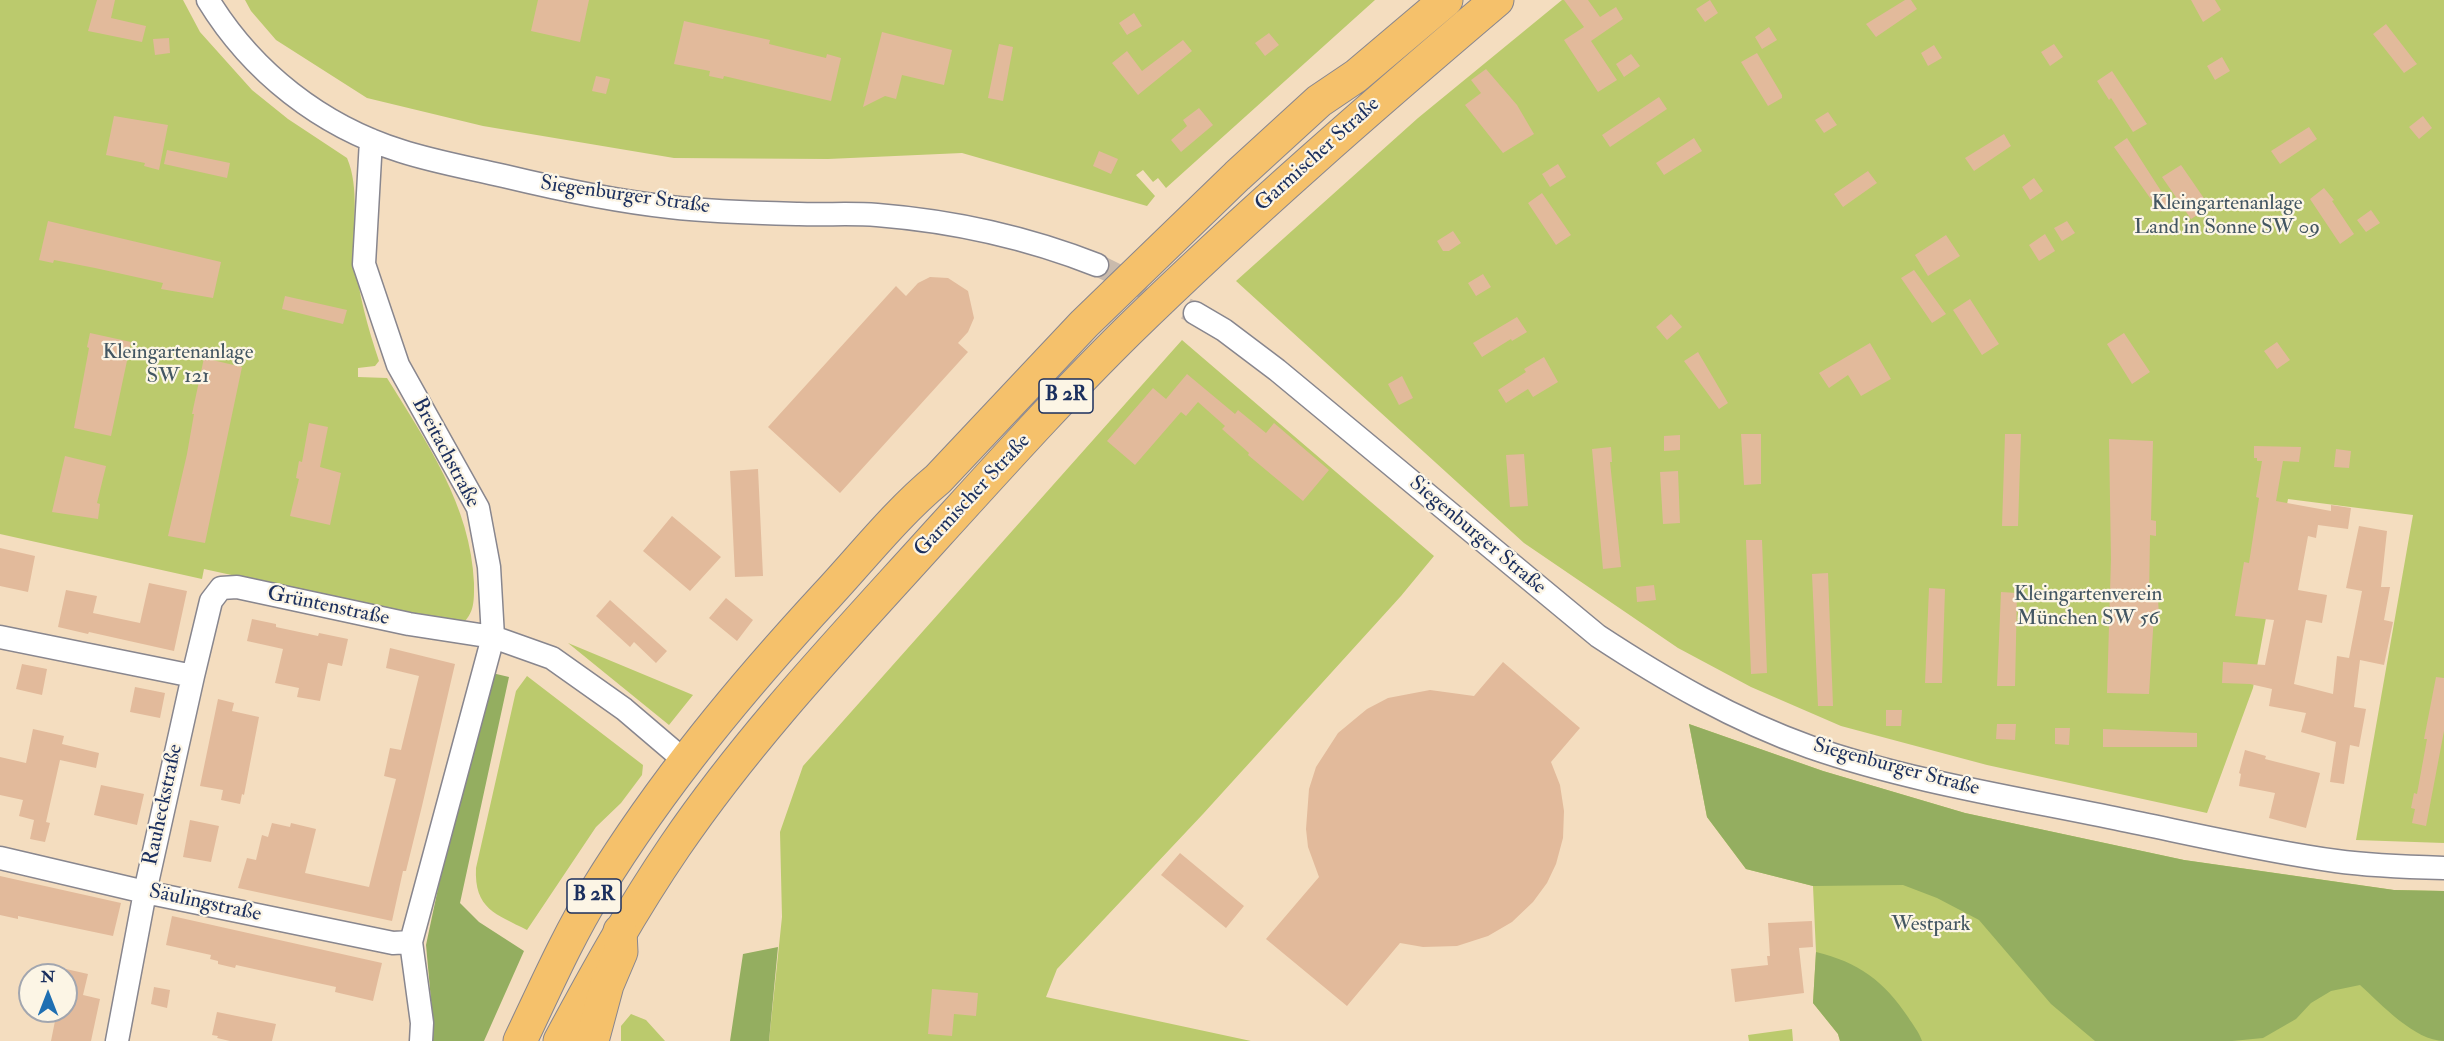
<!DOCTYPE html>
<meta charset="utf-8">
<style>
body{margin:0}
#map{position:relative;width:2444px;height:1041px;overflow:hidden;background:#f4ddbf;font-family:"IM FELL Double Pica",serif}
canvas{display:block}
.north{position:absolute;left:18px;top:963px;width:60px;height:60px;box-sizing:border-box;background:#fcf5e5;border:2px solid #a2a6af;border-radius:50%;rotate:0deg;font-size:16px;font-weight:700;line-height:24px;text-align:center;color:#1b2f5e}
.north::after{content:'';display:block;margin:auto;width:21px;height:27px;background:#1f6fb2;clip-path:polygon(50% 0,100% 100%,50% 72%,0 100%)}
</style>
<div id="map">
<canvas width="2444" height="1041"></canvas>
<div class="north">N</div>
</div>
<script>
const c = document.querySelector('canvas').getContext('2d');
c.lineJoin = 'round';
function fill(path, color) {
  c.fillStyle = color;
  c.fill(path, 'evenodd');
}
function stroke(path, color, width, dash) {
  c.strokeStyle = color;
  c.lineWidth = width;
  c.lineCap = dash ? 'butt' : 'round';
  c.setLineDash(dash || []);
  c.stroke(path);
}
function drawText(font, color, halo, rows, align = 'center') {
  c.font = font + ' "IM FELL Double Pica",serif';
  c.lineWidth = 4.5;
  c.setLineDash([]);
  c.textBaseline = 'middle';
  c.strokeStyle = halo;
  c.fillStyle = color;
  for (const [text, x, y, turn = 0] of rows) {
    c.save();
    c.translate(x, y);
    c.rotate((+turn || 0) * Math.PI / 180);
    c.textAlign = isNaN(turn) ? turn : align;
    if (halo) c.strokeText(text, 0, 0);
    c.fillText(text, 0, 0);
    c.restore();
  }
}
const green = new Path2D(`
 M0 0H183L200 32 252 90 288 119 347 158C360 188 352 226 355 258 358 293 368 328 379 361L375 366 358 368V377L387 378C426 441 471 506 474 583 474 600 475 613 461 625L204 569 202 579 0 534Z
 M245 0H1375L1166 188 1158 178 1153 182 1143 170 1136 175 1155 196 1147 206 962 153 828 159 674 158 483 126 367 98 276 40 251 11Z
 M1562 0H2444V843L2356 840 2413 515 2288 499 2253 688 2207 813 1987 765 1841 726 1751 687 1678 648 1524 543 1236 281 1418 118Z
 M1182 340 1434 556 1401 596 1203 814 1057 969 1046 997 1251 1041H769L782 917 780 832 803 766Z
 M568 643 693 695 669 725Z
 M527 676 643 765 642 775 621 803 596 827 527 930C496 914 474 909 476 868L516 691Z
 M1689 724 1823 771 1965 813 2184 860 2394 890 2444 891V1041H1840L1838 1034 1813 1003 1816 952 1813 886 1746 869 1707 817Z
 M631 1014 646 1020 665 1041H621V1026Z
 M1792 1029 1793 1041H1749L1748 1035Z`);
const forest = new Path2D(`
 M488 672 509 677 460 903 479 922 524 951 484 1041H432L433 1022 426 945 457 799Z
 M1689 724 1823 771 1965 813 2184 860 2394 890 2444 891V1041C2415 1041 2381 1004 2360 985L2331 991 2311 1003 2296 1019 2263 1038 2232 1041H2095L2051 1004 1979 920 1937 898 1903 885 1813 886 1746 869 1707 817Z
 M778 947 769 1041H730L743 954Z
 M1816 952C1858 962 1884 981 1908 1017 1913 1025 1919 1032 1922 1041H1840L1838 1034 1813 1003Z`);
const building = new Path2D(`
 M97 0H115L111 18 146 26 142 42 88 31Z
 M538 0H589L580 42 531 31Z
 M1564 0H1588L1600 17 1616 7 1623 19 1591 41 1617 80 1598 92 1564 40 1584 27Z
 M1710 0 1718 13 1705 22 1696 9Z
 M1905 0H1911L1917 9 1876 37 1866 24Z
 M2191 0H2215L2221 10 2203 22Z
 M1134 13 1142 26 1127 35 1119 23Z
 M684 21 770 40 769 44 826 58 827 54 841 58 831 101 724 76 723 79 709 76 710 71 674 64Z
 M2386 24 2417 64 2404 73 2373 34Z
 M1769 27 1777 40 1762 49 1755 37Z
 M882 32 952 50 944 85 902 75 896 99 885 96 863 107Z
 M1269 33 1279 45 1265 56 1255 43Z
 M169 38 170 53 155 55 153 39Z
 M1183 40 1192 51 1138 95 1112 63 1127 51 1142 71Z
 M999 44 1013 47 1003 101 988 98Z
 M2054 44 2063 57 2050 66 2041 52Z
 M1934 45 1942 58 1928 66 1921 53Z
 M1757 53 1782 95V98L1768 106 1741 62Z
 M1631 54 1640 66 1624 77 1616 64Z
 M2222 57 2230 71 2215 80 2207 66Z
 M1486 69 1517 105 1534 134 1503 153 1465 105 1481 93 1471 80Z
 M2112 71 2147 124 2133 132 2111 98 2109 100 2097 81Z
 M596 76 610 79 606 94 592 91Z
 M1659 97 1667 109 1610 147 1602 135Z
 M1199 108 1213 125 1181 152 1171 140 1187 126 1183 120Z
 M1828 112 1837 125 1824 133 1815 120Z
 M114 116 168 125 159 170 144 166 145 163 106 155Z
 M2423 116 2432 128 2419 139 2409 127Z
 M2309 127 2317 139 2280 164 2271 151Z
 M2004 134 2011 146 1974 171 1965 158Z
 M1694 138 1702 151 1664 175 1656 163Z
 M2127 138 2170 205 2160 212 2114 147Z
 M167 150 230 163 227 178 164 164Z
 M1099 151 1118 159 1111 174 1093 166Z
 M1558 164 1566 177 1550 187 1542 174Z
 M2181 165 2210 207 2191 219 2162 177Z
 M1868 171 1877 183 1843 207 1834 194Z
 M2034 178 2043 191 2030 200 2022 187Z
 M2324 188 2334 200 2332 201 2354 234 2340 244 2310 199Z
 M1542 193 1571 235 1556 245 1528 203Z
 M2371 210 2380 223 2366 232 2357 220Z
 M48 221 221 262 213 298 161 289 163 283 95 268 54 260 53 263 39 260Z
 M2067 221 2075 233 2062 241 2054 228Z
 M1453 231 1461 243 1449 251H1443L1437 241Z
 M2045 234 2055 251 2039 261 2029 245Z
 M1946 235 1960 256 1928 276 1915 255Z
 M1914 270 1946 314 1932 323 1901 278Z
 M1483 274 1491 287 1476 296 1468 283Z
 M930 277 948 278 968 291 974 318 968 332 958 343 968 352 840 493 768 427 896 286 906 296 918 283Z
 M285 296 347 310 343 324 282 309Z
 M1970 299 1999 344 1982 355 1953 310Z
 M1671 314 1682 327 1667 340 1656 327Z
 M1517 317 1527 332 1512 341 1511 339 1482 357 1473 343Z
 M90 333 131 342 111 436 74 428 89 348 87 347Z
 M2124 333 2150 372 2132 384 2107 344Z
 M2277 342 2290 360 2277 369 2264 351Z
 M1870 343 1891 379 1861 396 1848 375 1829 388 1819 373Z
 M1698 352 1728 403 1719 409 1684 361Z
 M1544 357 1558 382 1533 397 1528 389 1506 403 1498 390 1526 372 1524 369Z
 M204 358 242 367 205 543 168 536 187 454 194 414H192Z
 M1187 374 1235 414 1238 410 1266 433 1274 423 1329 470 1303 501 1248 455 1249 453 1222 429 1225 426 1198 402 1186 416 1181 412 1135 465 1107 441 1153 388 1166 399Z
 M1402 376 1413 398 1399 405 1388 384Z
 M309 423 328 427 320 467 341 473 330 525 290 516 299 479 296 478 299 461 302 462Z
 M1741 434H1761V484L1744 485Z
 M2005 434H2021L2018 526H2002Z
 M1680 435V450L1664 451V436Z
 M2109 439 2153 441 2151 520 2156 521V536L2150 535 2149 599H2158L2159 615H2154L2149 694 2107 693 2111 559Z
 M2254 446 2301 447 2299 462 2283 461 2276 501 2331 511V505L2351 508 2348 529 2318 525 2316 538 2308 536 2298 590 2327 595 2322 623 2306 620 2294 684 2333 694 2337 656 2349 658 2362 591 2346 588 2359 526 2387 531 2381 587H2390L2384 620 2393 622 2384 665 2360 660 2354 707 2366 709 2359 747 2350 745 2344 784 2330 782 2336 742 2301 732 2306 713 2269 706 2272 689 2250 684 2222 683 2223 662 2265 665 2274 620 2235 616 2244 562 2249 563 2259 498 2256 497 2262 461H2257V458H2254Z
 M1611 447 1612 462H1610L1621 567 1603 569 1592 449Z
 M2336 449 2351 451 2349 468 2334 467Z
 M1524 454 1528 506 1510 507 1506 455Z
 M65 456 106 466 97 503 100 504 98 519 52 512Z
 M758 469 763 576 735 577 730 471Z
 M1678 471 1680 523 1663 524 1660 472Z
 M672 516 721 557 690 591 643 551Z
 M1746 540H1762L1767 673 1751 674Z
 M0 548 35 556 28 592 0 586Z
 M1828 573 1833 706H1818L1812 574Z
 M149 583 187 591 174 651 89 632 88 634 58 627 66 590 97 596 93 613 140 623Z
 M1654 585 1656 600 1637 602 1636 587Z
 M1929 588 1945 589 1942 683H1925Z
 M2001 592 2017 593 2015 686H1997Z
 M726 598 753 620 737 641 709 618Z
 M610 600 667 651 656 663 634 642 630 647 596 616Z
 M252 619 276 624V627L318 636 319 633 348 639 342 666 328 663 320 701 297 697 299 688 275 683 283 649 247 641Z
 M390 648 455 664 422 806 406 871H403L392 921 238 888 247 858 256 860 262 835 268 837 272 823 290 827 291 823 316 829 305 873 369 887 396 779 384 776 390 748 401 750 419 676 386 668Z
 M1503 662 1580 728 1551 762 1560 785 1564 811 1563 838 1556 864 1547 883 1533 902 1512 922 1488 936 1457 946 1423 947 1400 943 1347 1006 1266 939 1319 877 1308 847 1306 829 1309 789 1316 767 1338 733 1367 709 1388 698 1430 690 1474 696Z
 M22 664 47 669 42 695 16 689Z
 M2436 677 2444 678V731L2426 826 2412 823 2415 809 2411 808 2414 793 2417 794 2427 739H2424Z
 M135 687 165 693 160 718 130 712Z
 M218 699 234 703 232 711 259 717 244 795 242 794 240 804 221 800 223 790 200 786Z
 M1886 710H1902L1901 726H1886Z
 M1997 724H2016L2015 740 1996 739Z
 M2055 728H2070L2069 745 2055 744Z
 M33 729 64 736 62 744 99 753 96 768 60 760 46 822 50 823 45 842 30 839 34 820 19 816 23 800 0 795V757L26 763Z
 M2103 729 2197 733V747H2103Z
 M2245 750 2266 756 2265 759 2320 773 2306 828 2269 818 2275 793 2239 786 2241 774 2239 773Z
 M101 785 144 794 137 825 94 815Z
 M190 820 219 826 211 862 183 857Z
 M1180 853 1244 906 1226 928 1161 875Z
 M0 876 121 903 113 936 18 916V919L0 915Z
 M172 916 382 963 373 1001 335 992 336 987 236 965 235 968 218 964V961L210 959 211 955 166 945Z
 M1812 921 1813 947 1799 948 1804 993 1735 1002 1731 969 1768 965 1767 956H1770L1768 923Z
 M66 969 88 974 83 995 100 999 91 1041H51L57 1011H66Z
 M154 987 170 990 167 1008 151 1004Z
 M932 989 978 993 976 1016 954 1014 952 1036 928 1034Z
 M217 1012 276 1024 272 1041H230L217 1038 218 1036 212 1035Z`);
const minorTunnel = new Path2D(`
 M1097 265 1195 313`);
const minor = new Path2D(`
 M208 0C252 72 321 126 401 151 435 162 470 168 504 176 558 189 614 201 670 207 712 212 757 213 799 214 825 215 851 213 877 215 952 221 1026 237 1097 265
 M371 140 364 264 398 365 478 508 489 567 493 637 411 942 422 1023 421 1041
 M1195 313 1224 330 1277 370 1598 636C1665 680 1734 720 1810 747 1911 782 2018 798 2123 820 2193 834 2264 851 2336 861 2372 866 2408 867 2444 868
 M0 637 193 676
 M0 858 145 892 393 943 411 942
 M117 1041 145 892 193 676 211 601 221 588 237 587 409 624 493 637 552 658 624 709 685 761`);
const trunk = new Path2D(`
 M520 1041C544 991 567 938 596 891 662 783 743 686 828 594 864 555 898 512 938 479L1084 324 1237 176 1319 101 1356 76 1446 0
 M560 1041C596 974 632 909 675 846 752 733 848 633 939 532 1001 464 1063 395 1128 331 1247 215 1371 107 1497 0`);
const motorway = new Path2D(`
 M592 1041 607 985 621 952 620 931`);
const shields = [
 [1066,396,54],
 [594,896,54]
];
const shieldNames = [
 ["B 2R",1066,396],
 ["B 2R",594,896]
];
const streetNames = [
 ["Garmischer Straße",1318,155,-42],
 ["Siegenburger Straße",625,196,8],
 ["Breitachstraße",445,453,62],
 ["Garmischer Straße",973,496,-47],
 ["Siegenburger Straße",1477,536,40],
 ["Grüntenstraße",328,607,12],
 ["Siegenburger Straße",1896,768,15],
 ["Rauheckstraße",164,805,-78],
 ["Säulingstraße",205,904,12]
];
const parkNames = [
 ["Kleingartenanlage",2227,204],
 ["Land in Sonne SW 09",2227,228],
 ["Kleingartenanlage",178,353],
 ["SW 121",178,377],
 ["Kleingartenverein",2088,595],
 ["München SW 56",2088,619],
 ["Westpark",1931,925]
];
fill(green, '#bbca6d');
fill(forest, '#94ae60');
fill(building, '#e2ba9b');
stroke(minorTunnel, '#c9baac', 22, [22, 11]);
stroke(minor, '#88868e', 25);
stroke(trunk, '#88868e', 35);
stroke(motorway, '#88868e', 35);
stroke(minor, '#fff', 22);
stroke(trunk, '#f5c16b', 33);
stroke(motorway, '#f5c16b', 33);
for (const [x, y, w] of shields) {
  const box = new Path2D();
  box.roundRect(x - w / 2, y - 17, w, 34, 4.5);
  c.fillStyle = '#fcf5e5';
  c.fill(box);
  stroke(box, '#1b2f5e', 1.5);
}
drawText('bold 20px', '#1b2f5e', null, shieldNames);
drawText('21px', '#1b2f5e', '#fcf5e5', streetNames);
drawText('21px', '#435662', '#fcf5e5', parkNames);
</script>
